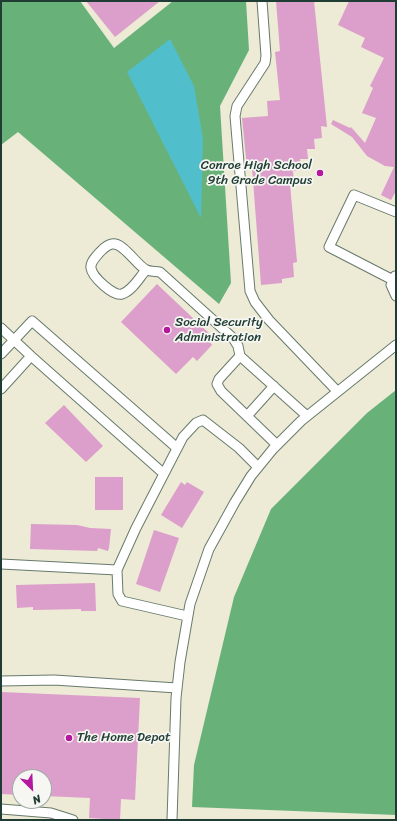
<!DOCTYPE html>
<style>
body{margin:0}
#map{position:relative;width:397px;height:821px;overflow:hidden;background:#edead5;font-family:Sriracha,sans-serif}
canvas{display:block}
.frame{position:absolute;inset:0;border:2px solid #1f3d34;pointer-events:none}
.north{position:absolute;left:12px;top:769px;width:40px;height:40px;box-sizing:border-box;background:#f6f6f2;border:1px solid #a0aca6;border-radius:50%;rotate:156deg;font-size:11px;font-weight:700;line-height:16px;text-align:center;color:#1f3d34}
.north::after{content:'';display:block;margin:auto;width:14px;height:18px;background:#b5179e;clip-path:polygon(50% 0,100% 100%,50% 72%,0 100%)}
</style>
<div id="map">
<canvas width="397" height="821"></canvas>
<div class="frame"></div>
<div class="north">N</div>
</div>
<script>
const c = document.querySelector('canvas').getContext('2d');
c.lineJoin = 'round';
function fill(path, color) {
  c.fillStyle = color;
  c.fill(path, 'evenodd');
}
function stroke(path, color, width, dash) {
  c.strokeStyle = color;
  c.lineWidth = width;
  c.lineCap = dash ? 'butt' : 'round';
  c.setLineDash(dash || []);
  c.stroke(path);
}
function drawText(font, color, halo, rows, align = 'center') {
  c.font = font + ' Sriracha,sans-serif';
  c.lineWidth = 3.5;
  c.setLineDash([]);
  c.textBaseline = 'middle';
  c.strokeStyle = halo;
  c.fillStyle = color;
  for (const [text, x, y, turn = 0] of rows) {
    c.save();
    c.translate(x, y);
    c.rotate((+turn || 0) * Math.PI / 180);
    c.textAlign = isNaN(turn) ? turn : align;
    if (halo) c.strokeText(text, 0, 0);
    c.fillText(text, 0, 0);
    c.restore();
  }
}
const forest = new Path2D(`
 M1 1H80L114 48 173 1H246L249 50 220 106 231 283 219 304 18 132 1 145Z
 M396 390V815L192 807 194 765 234 597 271 509 367 413Z`);
const water = new Path2D(`
 M170 39 194 86 203 139 201 218 127 72Z`);
const building = new Path2D(`
 M86 1H160L115 37Z
 M276 1H314L327 127 321 126 322 138 314 139 315 149H307L308 159H300L301 170 293 171 294 184H290L297 262 293 263 294 277 282 279V283L261 285 252 167 247 168 242 118 268 116 267 101 280 100 275 52 280 51Z
 M349 1H396V191L391 200 381 195 394 167 385 166 367 156 352 137 331 124 333 120 350 128 351 127 365 143 376 118 362 113 373 88 370 86 384 58 361 47 365 38 338 25Z
 M157 284 213 337 209 341 212 345 197 361 193 357 176 374 121 322Z
 M64 405 103 446 86 462 45 423Z
 M95 477H123V510H95Z
 M181 482 185 485 187 482 204 492 182 528 161 515Z
 M31 524 77 525 90 528 111 529 109 548 108 551 98 548 97 551 30 549Z
 M154 530 179 538 160 592 136 584Z
 M95 583 96 611H81V609L33 610V607L17 608 16 585Z
 M1 692 140 698 135 800 121 799 120 820 89 818 90 798 44 796V777H20V795L1 794Z`);
const minor = new Path2D(`
 M262 1 266 56 265 63 237 106 235 116 250 291 255 302 269 320 337 391
 M146 270C139 278 132 291 122 294 114 297 92 277 91 268 90 262 96 257 99 253 103 249 106 245 112 244 123 242 136 264 145 269 149 272 156 271 160 272L233 338 238 346 240 356
 M395 276 391 285 396 296
 M393 280 329 247 354 195 396 212
 M1 328 31 356
 M1 354 32 321 177 448
 M1 389 31 356 163 473
 M247 416 274 386
 M277 445 221 391 217 384 219 379 240 356 307 416
 M1 564 117 570
 M187 616 122 601 118 594 117 570 136 528 183 437 196 423 203 420 239 448 258 467
 M1 681 54 680 177 688
 M1 809 51 813 73 820
 M172 820 176 698 180 662 190 604 209 549 235 502 251 476 273 449 301 421 396 345`);
const markers = [
 [320,173,4,"#b5179e"],
 [167,330,4,"#b5179e"],
 [69,738,4,"#b5179e"]
];
const poiNames = [
 ["Conroe High School",312,166,"right"],
 ["9th Grade Campus",312,181,"right"],
 ["Social Security",175,323],
 ["Administration",175,338],
 ["The Home Depot",77,738]
];
fill(forest, '#68b27a');
fill(water, '#51becb');
fill(building, '#dc9eca');
stroke(minor, '#677a6c', 11);
stroke(minor, '#fff', 9);
for (const [x, y, r, color] of markers) {
  const dot = new Path2D();
  dot.arc(x, y, r, 0, 2 * Math.PI);
  c.fillStyle = color;
  c.fill(dot);
  stroke(dot, '#f6f6f2', 1.5);
}
drawText('13px', '#1f3d34', '#f6f6f2', poiNames, 'left');
</script>
